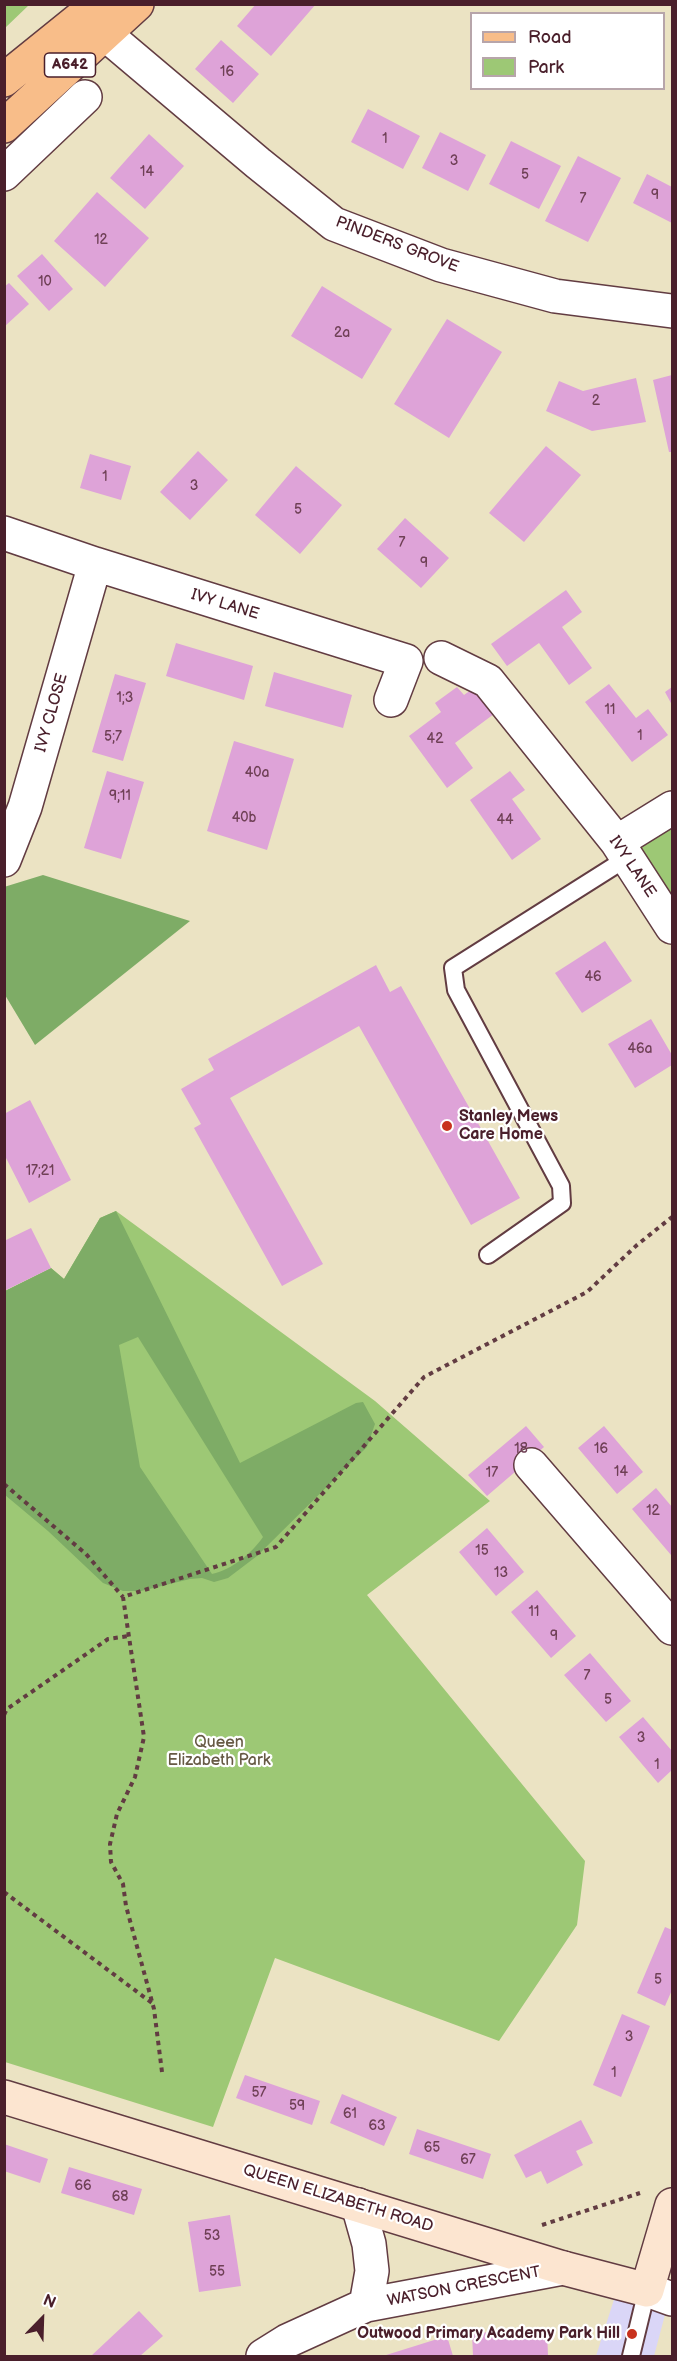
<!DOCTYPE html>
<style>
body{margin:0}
#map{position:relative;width:677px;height:2361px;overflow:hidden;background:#ebe3c3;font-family:"Balsamiq Sans",sans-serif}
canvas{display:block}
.frame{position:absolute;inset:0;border:6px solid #4a1f2b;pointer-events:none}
.legend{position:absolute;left:470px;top:12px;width:195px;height:78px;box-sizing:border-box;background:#fff;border:2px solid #b7a5aa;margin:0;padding:8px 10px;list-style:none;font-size:18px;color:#4a1f2b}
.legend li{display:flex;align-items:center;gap:12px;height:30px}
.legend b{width:30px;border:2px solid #b7a5aa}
.north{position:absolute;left:12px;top:2289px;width:60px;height:60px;-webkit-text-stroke:4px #fff;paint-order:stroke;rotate:23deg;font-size:16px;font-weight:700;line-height:24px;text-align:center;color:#4a1f2b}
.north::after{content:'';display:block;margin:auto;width:21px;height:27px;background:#4a1f2b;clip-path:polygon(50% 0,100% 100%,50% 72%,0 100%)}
</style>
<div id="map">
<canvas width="677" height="2361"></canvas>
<div class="frame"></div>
<ul class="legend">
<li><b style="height:8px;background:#f8bd89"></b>Road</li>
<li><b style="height:16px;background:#9dc875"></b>Park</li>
</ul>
<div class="north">N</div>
</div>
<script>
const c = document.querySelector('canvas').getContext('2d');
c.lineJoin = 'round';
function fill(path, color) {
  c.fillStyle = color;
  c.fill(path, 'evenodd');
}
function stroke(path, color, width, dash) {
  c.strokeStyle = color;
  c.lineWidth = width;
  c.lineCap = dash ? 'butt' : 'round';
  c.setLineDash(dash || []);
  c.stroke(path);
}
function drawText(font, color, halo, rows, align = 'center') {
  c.font = font + ' "Balsamiq Sans",sans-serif';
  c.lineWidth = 4.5;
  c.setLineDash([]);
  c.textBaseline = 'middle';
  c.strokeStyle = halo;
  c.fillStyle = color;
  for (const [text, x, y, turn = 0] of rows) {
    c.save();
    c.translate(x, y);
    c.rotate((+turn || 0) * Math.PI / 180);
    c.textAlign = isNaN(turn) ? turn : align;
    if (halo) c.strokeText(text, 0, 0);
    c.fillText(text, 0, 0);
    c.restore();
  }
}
const built = new Path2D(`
 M617 2290 666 2311 654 2356H596Z`);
const green = new Path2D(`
 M5 4H29V5L5 28Z
 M672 808V927L627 858Z
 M116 1211 375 1401 490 1501 367 1595 585 1861 577 1925 499 2041 275 1958 213 2127 5 2062V1291L51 1268 64 1279 100 1218Z`);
const forest = new Path2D(`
 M43 875 190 921 35 1045 5 995 4 887Z
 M116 1211 240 1463 356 1403 363 1402 375 1424 367 1447 257 1556 228 1578 214 1582 202 1578 190 1579 141 1591H123L103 1583 48 1531 5 1495V1291L51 1268 64 1279 100 1218ZM138 1337 263 1537C251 1554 233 1569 212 1574L140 1467 119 1345Z`);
const building = new Path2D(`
 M256 4H316L271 56 237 26Z
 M221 40 259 74 233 103 195 69Z
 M368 109 420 136 403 169 351 142Z
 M440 132 486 155 468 191 422 168Z
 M149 134 184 166 145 209 110 178Z
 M511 141 561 166 539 209 489 184Z
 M578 156 621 178 588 242 545 221Z
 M647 174 672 187V223L633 203Z
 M97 192 149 238 105 287 54 241Z
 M42 254 73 289 49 311 17 276Z
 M9 283 29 304 4 327V287Z
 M322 286 392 329 362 379 291 336Z
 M447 319 502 352 449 438 394 404Z
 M672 375V452H669L653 380Z
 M636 378 646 422 592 431 546 411 559 381 583 391Z
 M546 446 581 475 524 542 489 513Z
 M198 451 228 480 190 520 160 492Z
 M90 454 131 466 121 500 80 488Z
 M296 466 342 505 300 554 255 515Z
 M405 518 449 558 421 588 377 549Z
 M566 590 582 612 562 627 592 668 569 685 539 643 507 666 491 644Z
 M176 643 253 666 244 700 166 676Z
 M274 672 352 695 343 728 265 706Z
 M115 674 146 683 123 761 92 752Z
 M609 684 636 718 648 709 668 735 632 762 585 702Z
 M457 687 464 695 475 687 494 714 455 743 473 768 447 788 409 736 441 712 435 703Z
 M672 687V705L665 692Z
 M234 741 294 759 267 850 207 831Z
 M107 771 144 782 121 859 84 848Z
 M510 771 525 790 512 799 541 839 512 860 470 800Z
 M605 941 632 981 582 1013 555 973Z
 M376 965 390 992 401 986 520 1198 471 1225 359 1026 230 1098 323 1264 282 1286 194 1128 201 1124 181 1089 214 1070 208 1059Z
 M651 1019 672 1055V1065L635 1088 608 1044Z
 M30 1100 71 1180 29 1203 4 1154V1114Z
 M31 1228 51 1268 4 1291V1241Z
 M526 1426 544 1447 487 1496 468 1475Z
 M604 1426 643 1472 617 1494 578 1448Z
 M656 1488 672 1507 671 1555 632 1509Z
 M487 1528 524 1572 496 1596 459 1552Z
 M537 1590 576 1636 551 1658 511 1612Z
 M590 1653 631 1701 606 1722 564 1675Z
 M643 1717 672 1751V1770L658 1783 619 1737Z
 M665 1927 672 1930V1990L665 2006 637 1993Z
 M622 2014 650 2026 621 2097 593 2085Z
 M245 2075 320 2101 312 2125 236 2098Z
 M342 2094 397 2117 384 2146 330 2123Z
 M581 2120 593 2143 576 2151 583 2165 547 2184 541 2171 526 2178 514 2155Z
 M417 2129 491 2154 483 2179 409 2154Z
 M4 2144 48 2159 40 2183 4 2171Z
 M69 2167 142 2189 134 2215 61 2193Z
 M230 2215 241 2286 199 2292 188 2222Z
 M139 2311 163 2336 140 2356H91Z
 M547 2330 548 2356H473L472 2333Z
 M447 2336 453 2356H383Z`);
const path = new Path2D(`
 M4 1484 86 1554 123 1597
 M4 1715 7 1709 108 1639 129 1636
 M4 1892 152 2003
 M162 2072 154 2009 126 1906 123 1884 111 1862 110 1844 117 1814 135 1777 144 1737 123 1597 276 1547 424 1377 587 1292 637 1245 672 1217
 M542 2225 640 2193`);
const lane = new Path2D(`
 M488 1255 562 1203 561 1186 456 990 453 968 627 858
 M631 2356 647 2290`);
const street = new Path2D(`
 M86 15 104 33 258 163 334 224 441 265 555 296 672 311
 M4 174 85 97
 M4 533 95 564 406 661 391 700
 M441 658 488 681 617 842 672 927
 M617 842 672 808
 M4 860 25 807 95 564
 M531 1465 672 1628
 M358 2205 369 2244 372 2271 366 2305
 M647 2290 672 2299
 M263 2356 287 2341 366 2305 563 2268`);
const secondary = new Path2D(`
 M4 2097 563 2268 647 2290 672 2205`);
const primary = new Path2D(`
 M4 80 98 4
 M4 126 137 4`);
const markers = [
 [447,1126,6,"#c8321e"],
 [632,2334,6,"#c8321e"]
];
const numberNames = [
 ["16",227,72],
 ["1",385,139],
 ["3",454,161],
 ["14",147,172],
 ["5",525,175],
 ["9",655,195],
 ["7",583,199],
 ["12",101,240],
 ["10",45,282],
 ["2a",342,333],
 ["2",596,401],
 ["1",105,477],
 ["3",194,486],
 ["5",298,510],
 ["7",402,543],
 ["9",424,563],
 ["1;3",125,698],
 ["11",610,710],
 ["1",640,736],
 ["5;7",113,737],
 ["42",435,739],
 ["40a",257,773],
 ["9;11",120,796],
 ["40b",244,818],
 ["44",505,820],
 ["46",593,977],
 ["46a",640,1049],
 ["17;21",40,1171],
 ["18",521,1449],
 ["16",601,1449],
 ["14",621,1472],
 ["17",492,1473],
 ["12",653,1511],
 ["15",482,1551],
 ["13",501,1573],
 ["11",534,1612],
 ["9",554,1636],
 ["7",587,1676],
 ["5",608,1700],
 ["3",641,1738],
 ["1",657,1765],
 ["5",658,1980],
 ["3",629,2037],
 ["1",614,2073],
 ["57",259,2093],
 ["59",297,2106],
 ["61",350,2114],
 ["63",377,2126],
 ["65",432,2148],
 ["67",468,2160],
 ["66",83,2186],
 ["68",120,2197],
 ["53",212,2236],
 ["55",217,2272]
];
const shields = [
 [70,65,51]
];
const shieldNames = [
 ["A642",70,65]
];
const streetNames = [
 ["PINDERS GROVE",397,245,21],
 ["IVY LANE",225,605,17],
 ["IVY CLOSE",52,713,-74],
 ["IVY LANE",632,867,56],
 ["QUEEN ELIZABETH ROAD",338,2199,17],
 ["WATSON CRESCENT",464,2287,-11]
];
const poiNames = [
 ["Stanley Mews",459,1117],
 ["Care Home",459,1135],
 ["Outwood Primary Academy Park Hill",620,2334,"right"]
];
const parkNames = [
 ["Queen",219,1743],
 ["Elizabeth Park",219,1761]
];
fill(built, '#dad6f7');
fill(green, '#9dc875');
fill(forest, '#7eac66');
fill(building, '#dea3d8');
stroke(lane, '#623c42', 20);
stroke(street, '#623c42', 36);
stroke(secondary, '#623c42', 36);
stroke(primary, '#623c42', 36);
stroke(path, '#623c42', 4, [4.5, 4.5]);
stroke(lane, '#fff', 16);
stroke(street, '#fff', 33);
stroke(secondary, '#fce5d0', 33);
stroke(primary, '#f8bd89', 33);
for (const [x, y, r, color] of markers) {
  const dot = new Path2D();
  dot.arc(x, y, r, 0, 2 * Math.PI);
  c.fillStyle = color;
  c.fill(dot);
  stroke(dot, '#fff', 2);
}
drawText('14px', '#6f4056', null, numberNames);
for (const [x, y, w] of shields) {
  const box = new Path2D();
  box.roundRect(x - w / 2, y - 12, w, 24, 4.5);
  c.fillStyle = '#fff';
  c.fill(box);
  stroke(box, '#4a1f2b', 1.5);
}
drawText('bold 15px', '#4a1f2b', null, shieldNames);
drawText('16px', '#4a1f2b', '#fff', streetNames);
drawText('bold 16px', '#4a1f2b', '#fff', poiNames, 'left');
drawText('16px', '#675a45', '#fff', parkNames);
</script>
